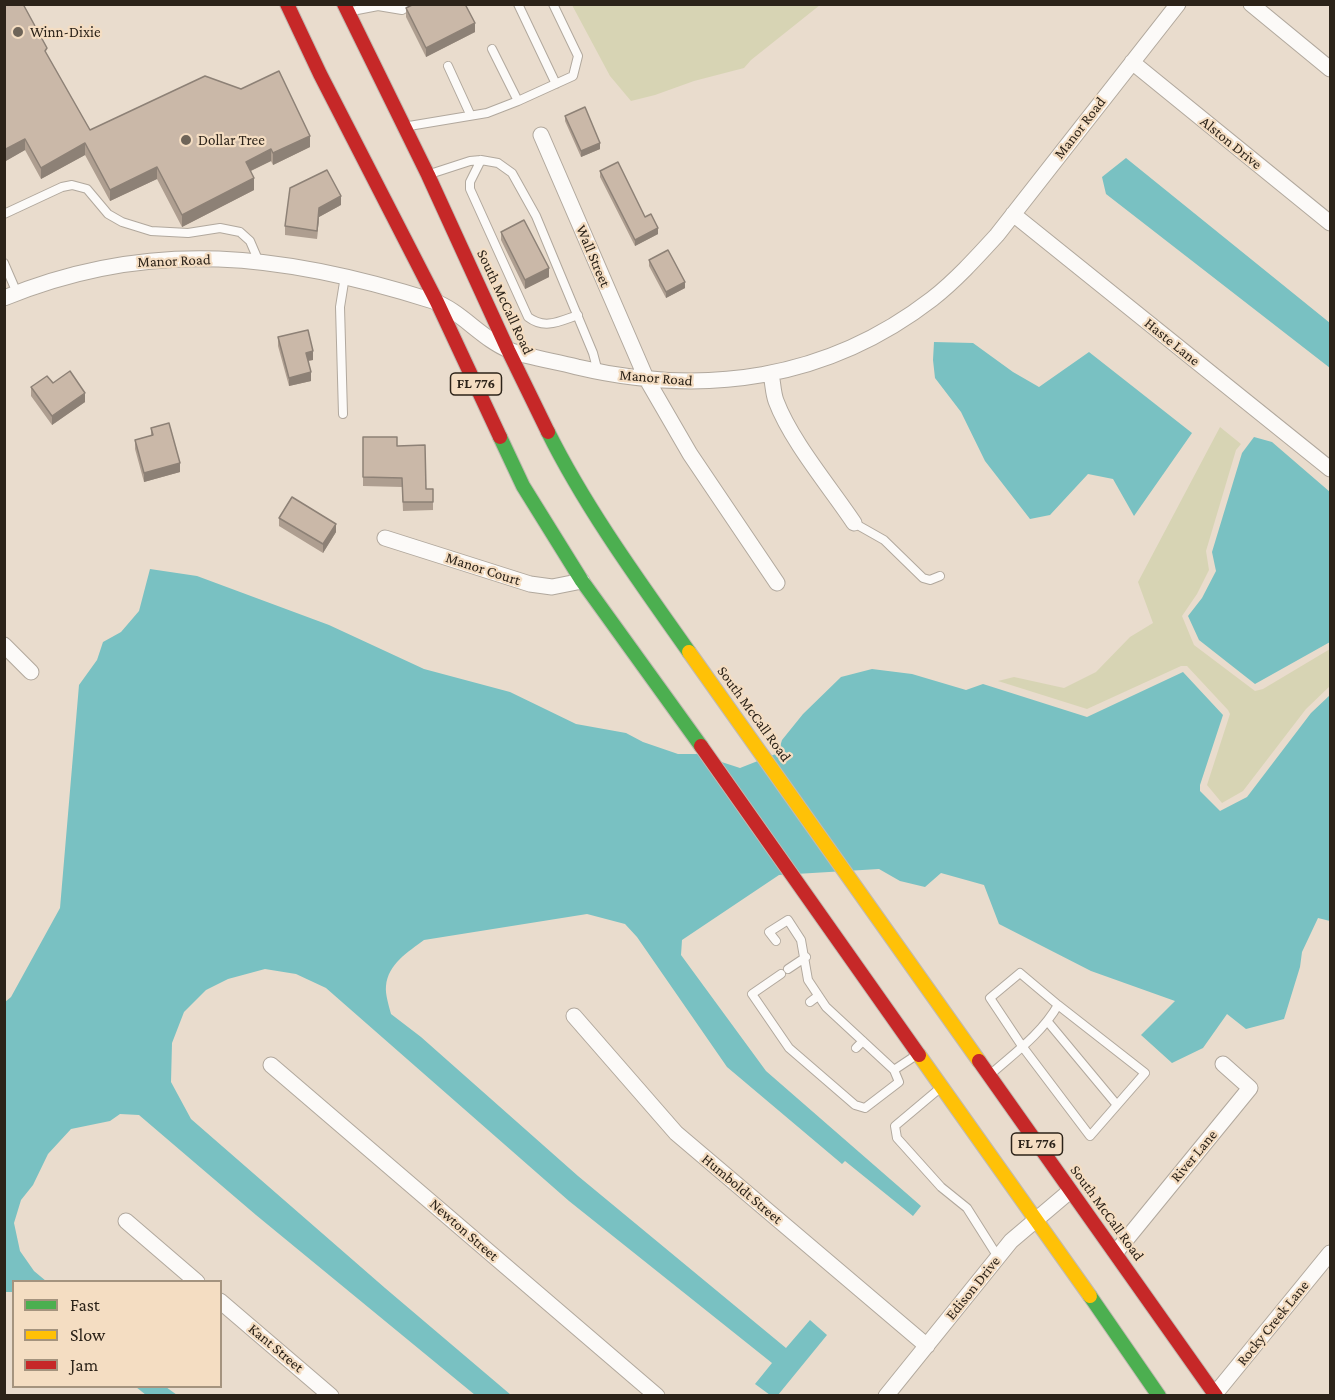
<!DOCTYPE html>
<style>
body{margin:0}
#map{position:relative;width:1335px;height:1400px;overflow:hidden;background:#e9dccd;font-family:"Crimson Pro",serif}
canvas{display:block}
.frame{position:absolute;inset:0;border:6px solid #2c2319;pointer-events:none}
.legend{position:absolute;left:12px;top:1280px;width:210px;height:108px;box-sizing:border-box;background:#f4ddc2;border:2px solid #a4937e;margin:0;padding:8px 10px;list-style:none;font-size:18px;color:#2c2319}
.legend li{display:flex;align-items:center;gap:12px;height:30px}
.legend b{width:30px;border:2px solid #a4937e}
</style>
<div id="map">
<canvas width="1335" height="1400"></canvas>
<div class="frame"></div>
<ul class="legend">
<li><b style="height:8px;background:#4caf50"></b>Fast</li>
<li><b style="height:8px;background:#ffc107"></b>Slow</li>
<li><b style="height:8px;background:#c62828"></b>Jam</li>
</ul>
</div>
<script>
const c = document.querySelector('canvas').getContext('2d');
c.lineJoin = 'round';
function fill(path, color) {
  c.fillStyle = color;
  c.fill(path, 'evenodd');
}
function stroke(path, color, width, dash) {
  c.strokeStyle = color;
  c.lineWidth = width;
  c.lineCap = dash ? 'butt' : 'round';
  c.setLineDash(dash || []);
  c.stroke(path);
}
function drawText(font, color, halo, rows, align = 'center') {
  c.font = font + ' "Crimson Pro",serif';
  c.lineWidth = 4.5;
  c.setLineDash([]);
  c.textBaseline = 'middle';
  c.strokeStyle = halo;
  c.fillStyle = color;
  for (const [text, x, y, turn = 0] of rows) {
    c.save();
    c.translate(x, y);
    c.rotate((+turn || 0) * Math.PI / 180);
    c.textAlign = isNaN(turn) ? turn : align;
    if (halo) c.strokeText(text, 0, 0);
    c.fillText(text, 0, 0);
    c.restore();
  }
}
const green = new Path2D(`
 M572 5H571H820L751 60 744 68 694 81 655 95 631 101 610 76Z
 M1220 427 1241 444 1236 450 1206 551 1209 570 1197 594 1182 616 1194 645 1255 691 1263 689 1330 649V686L1306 709 1243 791 1222 803 1207 785 1230 714 1228 710 1187 666H1181L1087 709 998 681 1014 677 1064 688 1096 672 1130 637 1153 623 1138 582Z`);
const water = new Path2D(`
 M1126 158 1330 323V368L1106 194 1102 177Z
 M934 342 973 343 1013 372 1039 387 1089 352 1192 433 1134 516 1113 479 1088 474 1050 515 1030 519 985 461 961 412 935 378 933 360Z
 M1254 437 1272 442 1330 492V642L1255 684 1199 640 1188 616 1202 598 1216 571 1212 552 1242 453Z
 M150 569 197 576 329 625 424 669 510 692 576 724 626 733 643 742 678 754H697L740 768 778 753 782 740 803 714 841 677 872 669 912 674 966 690 983 684 1087 717 1183 672 1223 715 1200 785V791L1220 811 1247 797 1311 713 1330 695V921L1318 918 1302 952 1300 967 1284 1019 1246 1029 1227 1014 1203 1048 1172 1063 1141 1035 1175 1001 1091 971 999 924 984 885 941 873 925 887 900 881 879 869 779 875 682 940 681 955 766 1071 921 1206 913 1216 845 1161 842 1164 727 1067 637 937 625 924 587 914 424 940C408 952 388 964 386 986 385 994 389 1006 391 1014L421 1037 578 1176 786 1348 810 1320 827 1335 778 1395H770L755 1384 772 1363 569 1201 326 988 296 974 265 969 228 979 206 990 184 1012 172 1043 171 1082 191 1119 385 1288 511 1395H475L256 1215 139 1115 120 1114 110 1121 71 1129 48 1154 33 1185 21 1200 14 1223 20 1251 34 1271 46 1281 14 1282 13 1292H5V1002L11 997 60 908 79 685 97 660 103 642 121 632 139 611Z
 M136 1387H166L177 1395H146Z`);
const lane = new Path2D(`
 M518 4 556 84
 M352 11 378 6 402 10 412 4
 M492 49 518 101
 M448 66 470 114
 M409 126 487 113 518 101 573 76 578 56 553 4
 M481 160 470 182V189L528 317C545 330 560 321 578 315
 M430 174 470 161 481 160 498 163 512 173 536 216 593 353 598 372
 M4 214 62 187 72 185 87 189 108 214 122 222 151 231 188 233 220 228 240 232 250 241 259 262
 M4 263 17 293
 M343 414 340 307 345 276
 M854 523 884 540 923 578 930 580 940 576
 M776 941 769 932 788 920 801 940 808 980 826 1007 894 1070 899 1082 865 1108 855 1105 789 1048 752 994 781 974
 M788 969 806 957
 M810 1002 818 996
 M1048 1022 1117 1105
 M856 1048 863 1041
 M894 1070 915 1056
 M992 1073C1016 1052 1042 1033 1058 1005L1020 973 990 998 1022 1046 1090 1136 1145 1073 1058 1005
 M939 1089 895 1126 897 1138 941 1187 967 1208 998 1257`);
const street = new Path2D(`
 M1251 4 1330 69
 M1132 62 1330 223
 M541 135 646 378 690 454 777 583
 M1013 214 1330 469
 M4 298C152 237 285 254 433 301 460 310 483 340 509 350 530 358 555 361 577 367 704 397 827 380 932 299 956 280 976 258 997 235L1178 4
 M771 374C773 383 773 393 776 401 791 441 830 487 854 523
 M385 538 530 584 552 587 582 581
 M4 645 31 672
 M574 1016 676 1133 927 1346
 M271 1065 657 1396
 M126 1221 197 1282
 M1116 1252 1250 1088 1223 1064
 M220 1301 331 1396
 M1215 1394 1330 1253
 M886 1396 1011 1241 1070 1191`);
const fast = new Path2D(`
 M548 432C587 510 639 581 689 652
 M500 437 523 486 582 581 701 746
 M1090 1296 1159 1396`);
const slow = new Path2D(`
 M689 652 979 1061
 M919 1055 1090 1296`);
const jam = new Path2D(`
 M287 4 320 74 437 302 500 437
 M344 4 428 175 508 350 548 432
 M701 746 919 1055
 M979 1061C1058 1173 1138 1284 1216 1396`);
const wall = new Path2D(`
 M4 4 47 55 90 130 310 147 273 165 271 161 251 171 254 190 182 227 157 179 110 201 85 155 41 179 25 150 4 162Z
 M406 8 475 32 426 57 406 17Z
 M565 116 600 149 581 157 565 121Z
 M600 171 645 217 658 234 635 246 600 177Z
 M341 205 319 217 317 239 285 235V226Z
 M501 232 549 277 525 289 501 240Z
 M649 260 685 288 666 298 649 266Z
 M278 337 313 360 308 361 311 381 289 386 278 346Z
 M53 383 85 402 52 425 31 396V387Z
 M151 428 180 472 144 482 135 449V440L151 436Z
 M363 437 397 446 426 489H433V510L403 511 402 487 363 486Z
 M279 518 336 532 323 553 279 526Z`);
const shadedWall = new Path2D(`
 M475 23V32L426 57V48Z
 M310 136V147L273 165V153Z
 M25 139V150L4 162V150Z
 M85 143V155L41 179V168Z
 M600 143V149L581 157V151Z
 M271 149V161L246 173V162Z
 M157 167V179L110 201V190Z
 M254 178V190L182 227V215Z
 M341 196V205L319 217 317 239 319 208Z
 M658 228V234L635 246V240Z
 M549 268V277L525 289V280Z
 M685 282V288L666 298V292Z
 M313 351V360L306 361V353Z
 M311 372V381L289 386V378Z
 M85 393V402L52 425V416Z
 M180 463V472L144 482V473Z
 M336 524V532L323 553V544Z`);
const building = new Path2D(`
 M4 4H23L47 48 45 51 90 130 205 76 241 89 279 71 310 136 273 153 271 149 246 162 254 178 182 215 157 167 110 190 85 143 41 168 25 139 4 150Z
 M414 4H465L475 23 426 48 406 8Z
 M585 107 600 143 581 151 565 116Z
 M618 162 645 217 651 214 658 228 635 240 600 171Z
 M327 170 341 196 319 208 317 231 285 226 290 188Z
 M524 220 549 268 525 280 501 232Z
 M668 250 685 282 666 292 649 260Z
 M308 330 313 351 306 353 311 372 289 378 278 337Z
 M70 371 85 393 52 416 31 387 47 376 53 383Z
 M169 423 180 463 144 473 135 440 153 435 151 428Z
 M363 437H397V446L425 445 426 489H433V502H403L402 478 363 477Z
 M292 497 336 524 323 544 279 518Z`);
const markers = [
 [18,32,6,"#6e6458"],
 [186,140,6,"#6e6458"]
];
const shields = [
 [476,384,51],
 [1037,1144,51]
];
const shieldNames = [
 ["FL 776",476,384],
 ["FL 776",1037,1144]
];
const poiNames = [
 ["Winn-Dixie",30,32],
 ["Dollar Tree",198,140]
];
const streetNames = [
 ["Manor Road",1080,128,-52],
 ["Alston Drive",1231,143,39],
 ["Wall Street",593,256,67],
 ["Manor Road",174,261,-2],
 ["South McCall Road",505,302,65],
 ["Haste Lane",1172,342,39],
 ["Manor Road",656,378,5],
 ["Manor Court",483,569,18],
 ["South McCall Road",754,714,54],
 ["River Lane",1194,1156,-50],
 ["Humboldt Street",742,1189,40],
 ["South McCall Road",1107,1213,54],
 ["Newton Street",464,1230,41],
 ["Edison Drive",973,1288,-51],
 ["Rocky Creek Lane",1273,1323,-51],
 ["Kant Street",276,1348,40]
];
fill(green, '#d7d4b4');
fill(water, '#79c1c2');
stroke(lane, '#b1a89d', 10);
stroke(street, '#b1a89d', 17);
stroke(fast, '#c1bab2', 16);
stroke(slow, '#c1bab2', 16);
stroke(jam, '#c1bab2', 16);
stroke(lane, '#fcfaf8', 8);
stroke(street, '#fcfaf8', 15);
stroke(fast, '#4caf50', 14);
stroke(slow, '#ffc107', 14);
stroke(jam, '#c62828', 14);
fill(wall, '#ae9e90');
fill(shadedWall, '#8d8176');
fill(building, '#cab8a8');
stroke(building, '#8d8176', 1.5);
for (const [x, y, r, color] of markers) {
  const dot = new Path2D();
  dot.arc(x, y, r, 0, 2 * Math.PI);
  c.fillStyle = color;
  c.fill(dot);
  stroke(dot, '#f4ddc2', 2);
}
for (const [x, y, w] of shields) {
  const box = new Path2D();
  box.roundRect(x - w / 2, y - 11, w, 22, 4.5);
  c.fillStyle = '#f4ddc2';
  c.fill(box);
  stroke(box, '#2c2319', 1.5);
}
drawText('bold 14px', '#2c2319', null, shieldNames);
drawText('15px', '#2c2319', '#f4ddc2', poiNames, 'left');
drawText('15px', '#2c2319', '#f4ddc2', streetNames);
</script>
